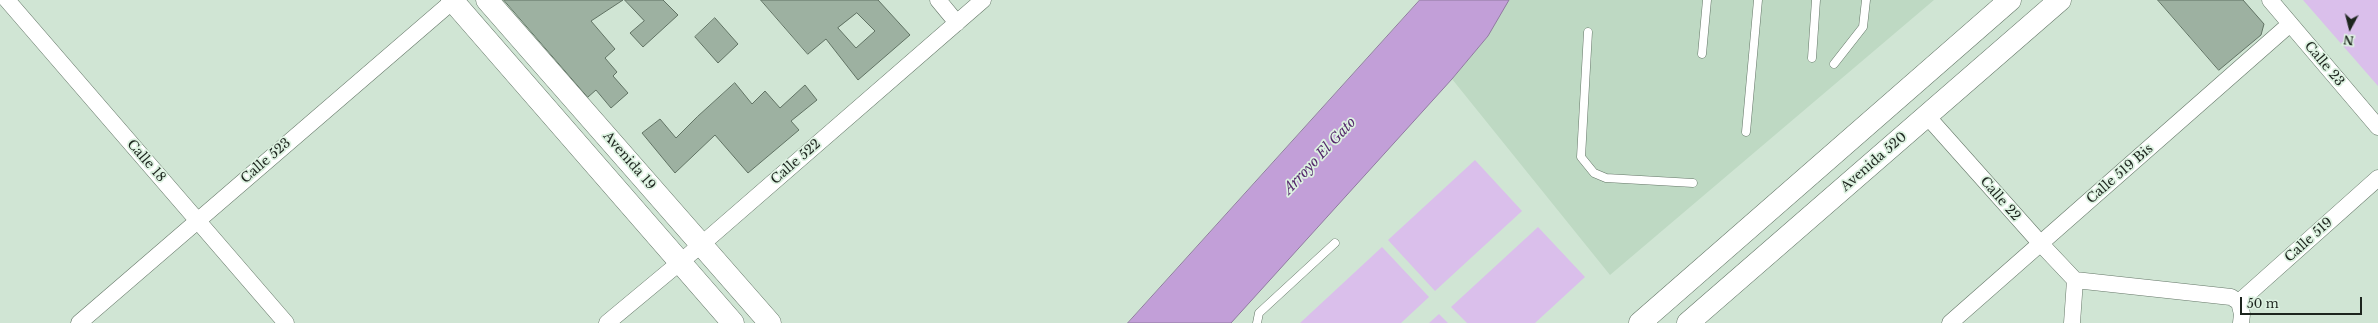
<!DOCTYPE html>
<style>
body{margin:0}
#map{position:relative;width:2378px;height:323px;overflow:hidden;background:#d0e5d4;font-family:"Libre Baskerville",serif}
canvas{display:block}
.north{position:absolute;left:2330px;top:8px;width:40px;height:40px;-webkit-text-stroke:3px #ddf2e1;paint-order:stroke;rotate:187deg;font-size:11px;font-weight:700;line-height:16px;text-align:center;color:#1d251e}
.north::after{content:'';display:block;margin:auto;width:14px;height:18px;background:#1d251e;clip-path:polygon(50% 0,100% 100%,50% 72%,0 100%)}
.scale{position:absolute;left:2240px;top:297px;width:122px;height:18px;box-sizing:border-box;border:2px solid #1d251e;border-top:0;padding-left:5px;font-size:12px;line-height:14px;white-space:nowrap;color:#1d251e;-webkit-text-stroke:3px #ddf2e1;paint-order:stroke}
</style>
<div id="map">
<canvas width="2378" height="323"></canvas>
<div class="north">N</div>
<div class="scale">50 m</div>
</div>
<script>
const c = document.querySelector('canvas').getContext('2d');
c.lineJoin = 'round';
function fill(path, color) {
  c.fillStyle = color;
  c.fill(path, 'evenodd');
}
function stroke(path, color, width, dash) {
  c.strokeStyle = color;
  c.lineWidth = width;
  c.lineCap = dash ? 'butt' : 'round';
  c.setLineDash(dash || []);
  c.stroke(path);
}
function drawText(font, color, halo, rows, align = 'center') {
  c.font = font + ' "Libre Baskerville",serif';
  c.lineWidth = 3.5;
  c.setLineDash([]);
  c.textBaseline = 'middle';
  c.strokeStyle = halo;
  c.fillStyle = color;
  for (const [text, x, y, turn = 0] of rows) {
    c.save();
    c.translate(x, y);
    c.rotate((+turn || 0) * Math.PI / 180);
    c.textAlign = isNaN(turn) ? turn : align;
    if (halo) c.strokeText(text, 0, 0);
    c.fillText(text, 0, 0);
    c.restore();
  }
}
const built = new Path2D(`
 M1505 0H1934L1610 275 1452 79 1488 36Z`);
const green = new Path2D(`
 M2303 0H2378V86Z
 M1475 160 1522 211 1435 291 1388 240Z
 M1538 227 1585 277 1535 323H1467L1451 307Z
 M1382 247 1429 297 1401 323H1300Z
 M1439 314 1448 323H1429Z`);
const water = new Path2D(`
 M1420 0H1509L1488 36 1452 79 1231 323H1128Z`);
const building = new Path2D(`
 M504 0H623L591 21 615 49 605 58 617 72 613 76 628 93 611 108 596 90 588 97Z
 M625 0H663L678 15 643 47 630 33 644 21Z
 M761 0H878L910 35 858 80 826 39 808 54ZM857 13 875 31 856 48 838 28Z
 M2158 0H2243L2264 24 2261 35 2219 70Z
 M715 18 738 44 718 63 695 37Z
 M735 83 752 104 765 91 780 108 805 85 817 100 791 121 799 130 748 173 715 135 675 173 642 133 660 119 676 138 697 117Z`);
const service = new Path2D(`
 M1588 32 1581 157 1594 173 1606 178 1693 183
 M1702 54 1707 0
 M1812 58 1816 0
 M1834 64 1863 27 1866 0
 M1746 132 1758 0
 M1257 323 1259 313 1335 243`);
const minor = new Path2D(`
 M7 0 286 323
 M938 0 957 23
 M2270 0 2378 127
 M1927 116 2041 244 2075 280
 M2239 302 2378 178
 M79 323 454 0
 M607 323 702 244 983 0
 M1950 323 2290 24
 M2072 323 2075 280 2231 297 2239 302 2242 314 2241 323`);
const secondary = new Path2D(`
 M452 0 733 323
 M487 0 770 323`);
const primary = new Path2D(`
 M1640 323 2010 0
 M1688 323 2060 0`);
const streetNames = [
 ["Calle 23",2324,64,50],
 ["Calle 18",146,161,49],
 ["Calle 523",266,161,-41],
 ["Avenida 19",629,161,49],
 ["Calle 522",796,162,-41],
 ["Avenida 520",1874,162,-41],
 ["Calle 519 Bis",2120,174,-41],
 ["Calle 22",2000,199,49],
 ["Calle 519",2309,240,-42]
];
const waterNames = [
 ["Arroyo El Gato",1320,156,-47]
];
fill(built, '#bed9c3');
fill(green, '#dabfeb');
fill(water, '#c29fd8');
stroke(water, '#907aa0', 1);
fill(building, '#9db1a1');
stroke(building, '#617364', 1);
stroke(service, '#657768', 9);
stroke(minor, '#657768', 17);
stroke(secondary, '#657768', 23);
stroke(primary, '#657768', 23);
stroke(service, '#fff', 8);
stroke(minor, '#fff', 16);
stroke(secondary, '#fff', 22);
stroke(primary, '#fff', 22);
drawText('13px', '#1d251e', '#ddf2e1', streetNames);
drawText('italic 14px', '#54286b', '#ddf2e1', waterNames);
</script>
